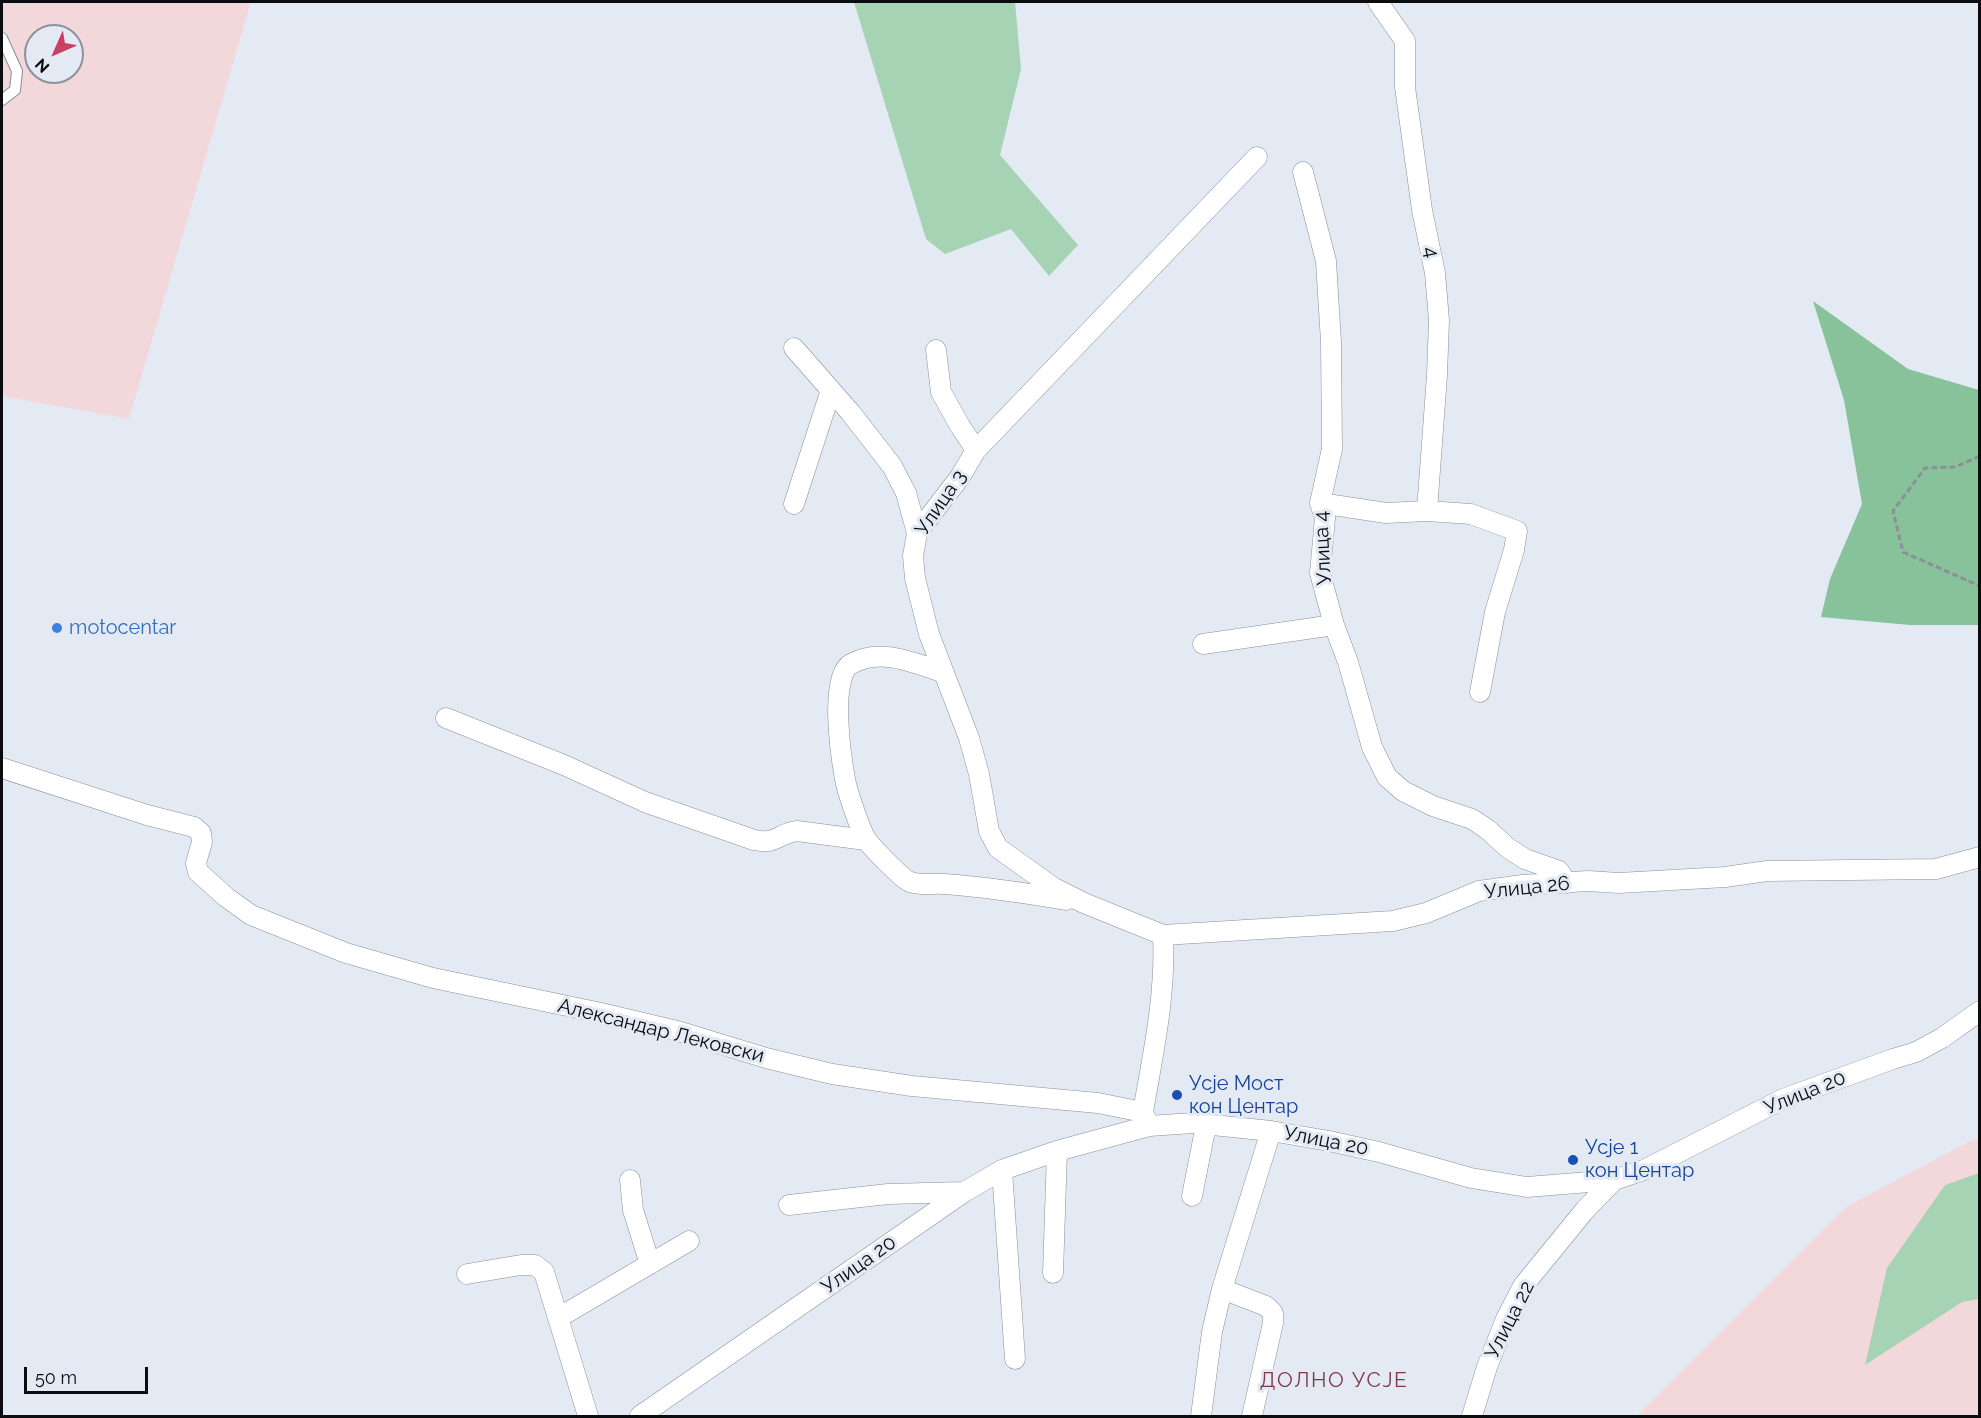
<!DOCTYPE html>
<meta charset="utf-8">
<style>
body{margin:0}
#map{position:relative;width:1981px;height:1418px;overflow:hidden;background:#e3eaf4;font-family:Raleway,sans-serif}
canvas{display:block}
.frame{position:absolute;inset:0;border:3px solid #0a0c0f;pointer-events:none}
.north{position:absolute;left:24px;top:24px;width:60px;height:60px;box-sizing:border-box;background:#e3eaf4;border:2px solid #8c9198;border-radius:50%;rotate:225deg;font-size:16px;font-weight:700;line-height:24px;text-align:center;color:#0a0c0f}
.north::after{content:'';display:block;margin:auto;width:21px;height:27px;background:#cd3e67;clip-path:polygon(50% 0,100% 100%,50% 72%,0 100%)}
.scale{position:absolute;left:24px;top:1367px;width:124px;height:27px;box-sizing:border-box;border:3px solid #0a0c0f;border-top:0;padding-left:8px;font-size:18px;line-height:21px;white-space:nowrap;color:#0a0c0f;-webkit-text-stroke:4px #e3eaf4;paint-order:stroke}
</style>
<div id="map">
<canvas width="1981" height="1418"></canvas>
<div class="frame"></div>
<div class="north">N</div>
<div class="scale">50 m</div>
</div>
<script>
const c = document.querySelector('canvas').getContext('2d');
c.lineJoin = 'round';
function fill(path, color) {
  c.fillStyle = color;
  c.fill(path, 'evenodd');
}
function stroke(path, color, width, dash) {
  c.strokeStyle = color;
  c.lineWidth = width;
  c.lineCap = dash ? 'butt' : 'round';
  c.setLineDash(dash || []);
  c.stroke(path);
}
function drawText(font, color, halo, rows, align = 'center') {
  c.font = font + ' Raleway,sans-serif';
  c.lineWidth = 6;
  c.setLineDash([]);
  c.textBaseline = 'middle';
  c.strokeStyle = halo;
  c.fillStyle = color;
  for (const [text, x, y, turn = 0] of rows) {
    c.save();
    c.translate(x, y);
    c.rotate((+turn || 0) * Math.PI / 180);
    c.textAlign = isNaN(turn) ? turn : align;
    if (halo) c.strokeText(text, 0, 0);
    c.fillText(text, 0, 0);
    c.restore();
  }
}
const industrial = new Path2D(`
 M2 2H251L129 419 2 396ZM36 36H72V72H36Z
 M1979 1139V1416H1637L1846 1207 1968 1142Z`);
const green = new Path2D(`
 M854 2H1015L1021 69 1000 155 1078 245 1049 276 1011 229 945 254 926 239Z
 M1979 1173V1299L1962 1302 1865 1365 1887 1268 1945 1185Z`);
const forest = new Path2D(`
 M1813 301 1908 369 1979 390V625H1910L1821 617 1830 579 1862 504 1844 400Z`);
const path = new Path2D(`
 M1980 456 1955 467 1925 468 1893 511 1903 552 1980 586`);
const service = new Path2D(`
 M2 38 17 71 15 90 2 100`);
const minor = new Path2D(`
 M1378 2 1405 41V87L1422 210 1435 273 1439 320 1437 375 1427 511
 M1257 157 976 450 960 477 917 533 913 556 915 578 929 634 969 738 979 774 989 831 998 848 1054 888 1084 903 1163 935 1393 921 1426 913 1479 891 1523 885 1588 881 1619 883 1725 877 1767 871 1936 869 1980 857
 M1303 172 1326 261 1331 342 1332 449 1320 503 1325 518 1320 573 1334 625 1348 662 1372 747 1387 777 1403 791 1433 806 1472 819 1487 829 1508 848 1525 859 1559 871 1567 883
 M794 348 850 412 892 466 906 493 917 533
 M936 350 941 392 960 426 976 450
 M1320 503 1386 513 1427 511 1471 514 1517 531 1514 550 1495 612 1480 692
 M794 504 831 390
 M1203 644 1334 625
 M943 672C913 663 881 647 851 664 829 676 841 757 845 779 847 791 860 829 866 839 870 846 901 877 908 881 918 886 933 883 944 884 985 887 1026 893 1066 900
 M446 718 564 765 645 802 754 840C778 845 778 833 797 831L866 840
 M2 768 147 815 194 827 201 833 202 842 196 863 198 872 226 897 251 915 346 953 433 978 601 1013 681 1032 766 1058 832 1074 912 1086 1098 1103 1143 1112 1149 1126
 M1143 1112C1153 1054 1166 995 1163 935
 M1002 1170 1015 1359
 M630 1180 633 1210 650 1264
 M1192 1196 1206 1125
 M789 1205 888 1194 964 1192
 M1053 1273 1057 1151
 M467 1274 521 1265H535L544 1272 588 1416
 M1222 1289 1266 1306 1273 1313V1323L1252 1416
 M558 1318 689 1241
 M640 1416 964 1192 1002 1170 1057 1151 1149 1126 1193 1123 1271 1131 1329 1141 1379 1152 1471 1178 1527 1187 1614 1180 1644 1170 1783 1099 1893 1059 1916 1052 1942 1038 1980 1011
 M1201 1416 1212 1332 1222 1289 1271 1131
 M1472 1416 1487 1367 1506 1319 1523 1286 1585 1210 1614 1180`);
const markers = [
 [57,628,6,"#3f7fe0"],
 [1177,1095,6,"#1a4fb4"],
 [1573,1160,6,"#1a4fb4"]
];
const streetNames = [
 ["4",1431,252,78],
 ["Улица 3",941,503,-56],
 ["Улица 4",1323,548,-93],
 ["Улица 26",1527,888,-6],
 ["Александар Лековски",661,1031,14],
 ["Улица 20",1805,1093,-22],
 ["Улица 20",1326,1141,11],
 ["Улица 20",859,1265,-35],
 ["Улица 22",1510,1320,-63]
];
const shopNames = [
 ["motocentar",69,628]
];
const transitNames = [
 ["Усје Мост",1189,1084],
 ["кон Центар",1189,1107],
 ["Усје 1",1585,1148],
 ["кон Центар",1585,1171]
];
const neighbourhoodNames = [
 ["ДОЛНО УСЈЕ",1334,1381]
];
fill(industrial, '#f3d8db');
fill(green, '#a5d3b4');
fill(forest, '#87c29b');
stroke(service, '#888f98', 12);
stroke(minor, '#888f98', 21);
stroke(path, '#8b9097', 3, [6, 3]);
stroke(service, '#fff', 10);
stroke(minor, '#fff', 20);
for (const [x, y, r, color] of markers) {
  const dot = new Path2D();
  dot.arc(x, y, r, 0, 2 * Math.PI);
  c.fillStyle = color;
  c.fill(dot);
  stroke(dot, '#e3eaf4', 2);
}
drawText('20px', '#0a0c0f', '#e3eaf4', streetNames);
drawText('20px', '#366cbe', '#e3eaf4', shopNames, 'left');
drawText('20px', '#164399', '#e3eaf4', transitNames, 'left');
c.letterSpacing = '1.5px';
drawText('21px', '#803949', '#e3eaf4', neighbourhoodNames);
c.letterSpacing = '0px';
</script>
